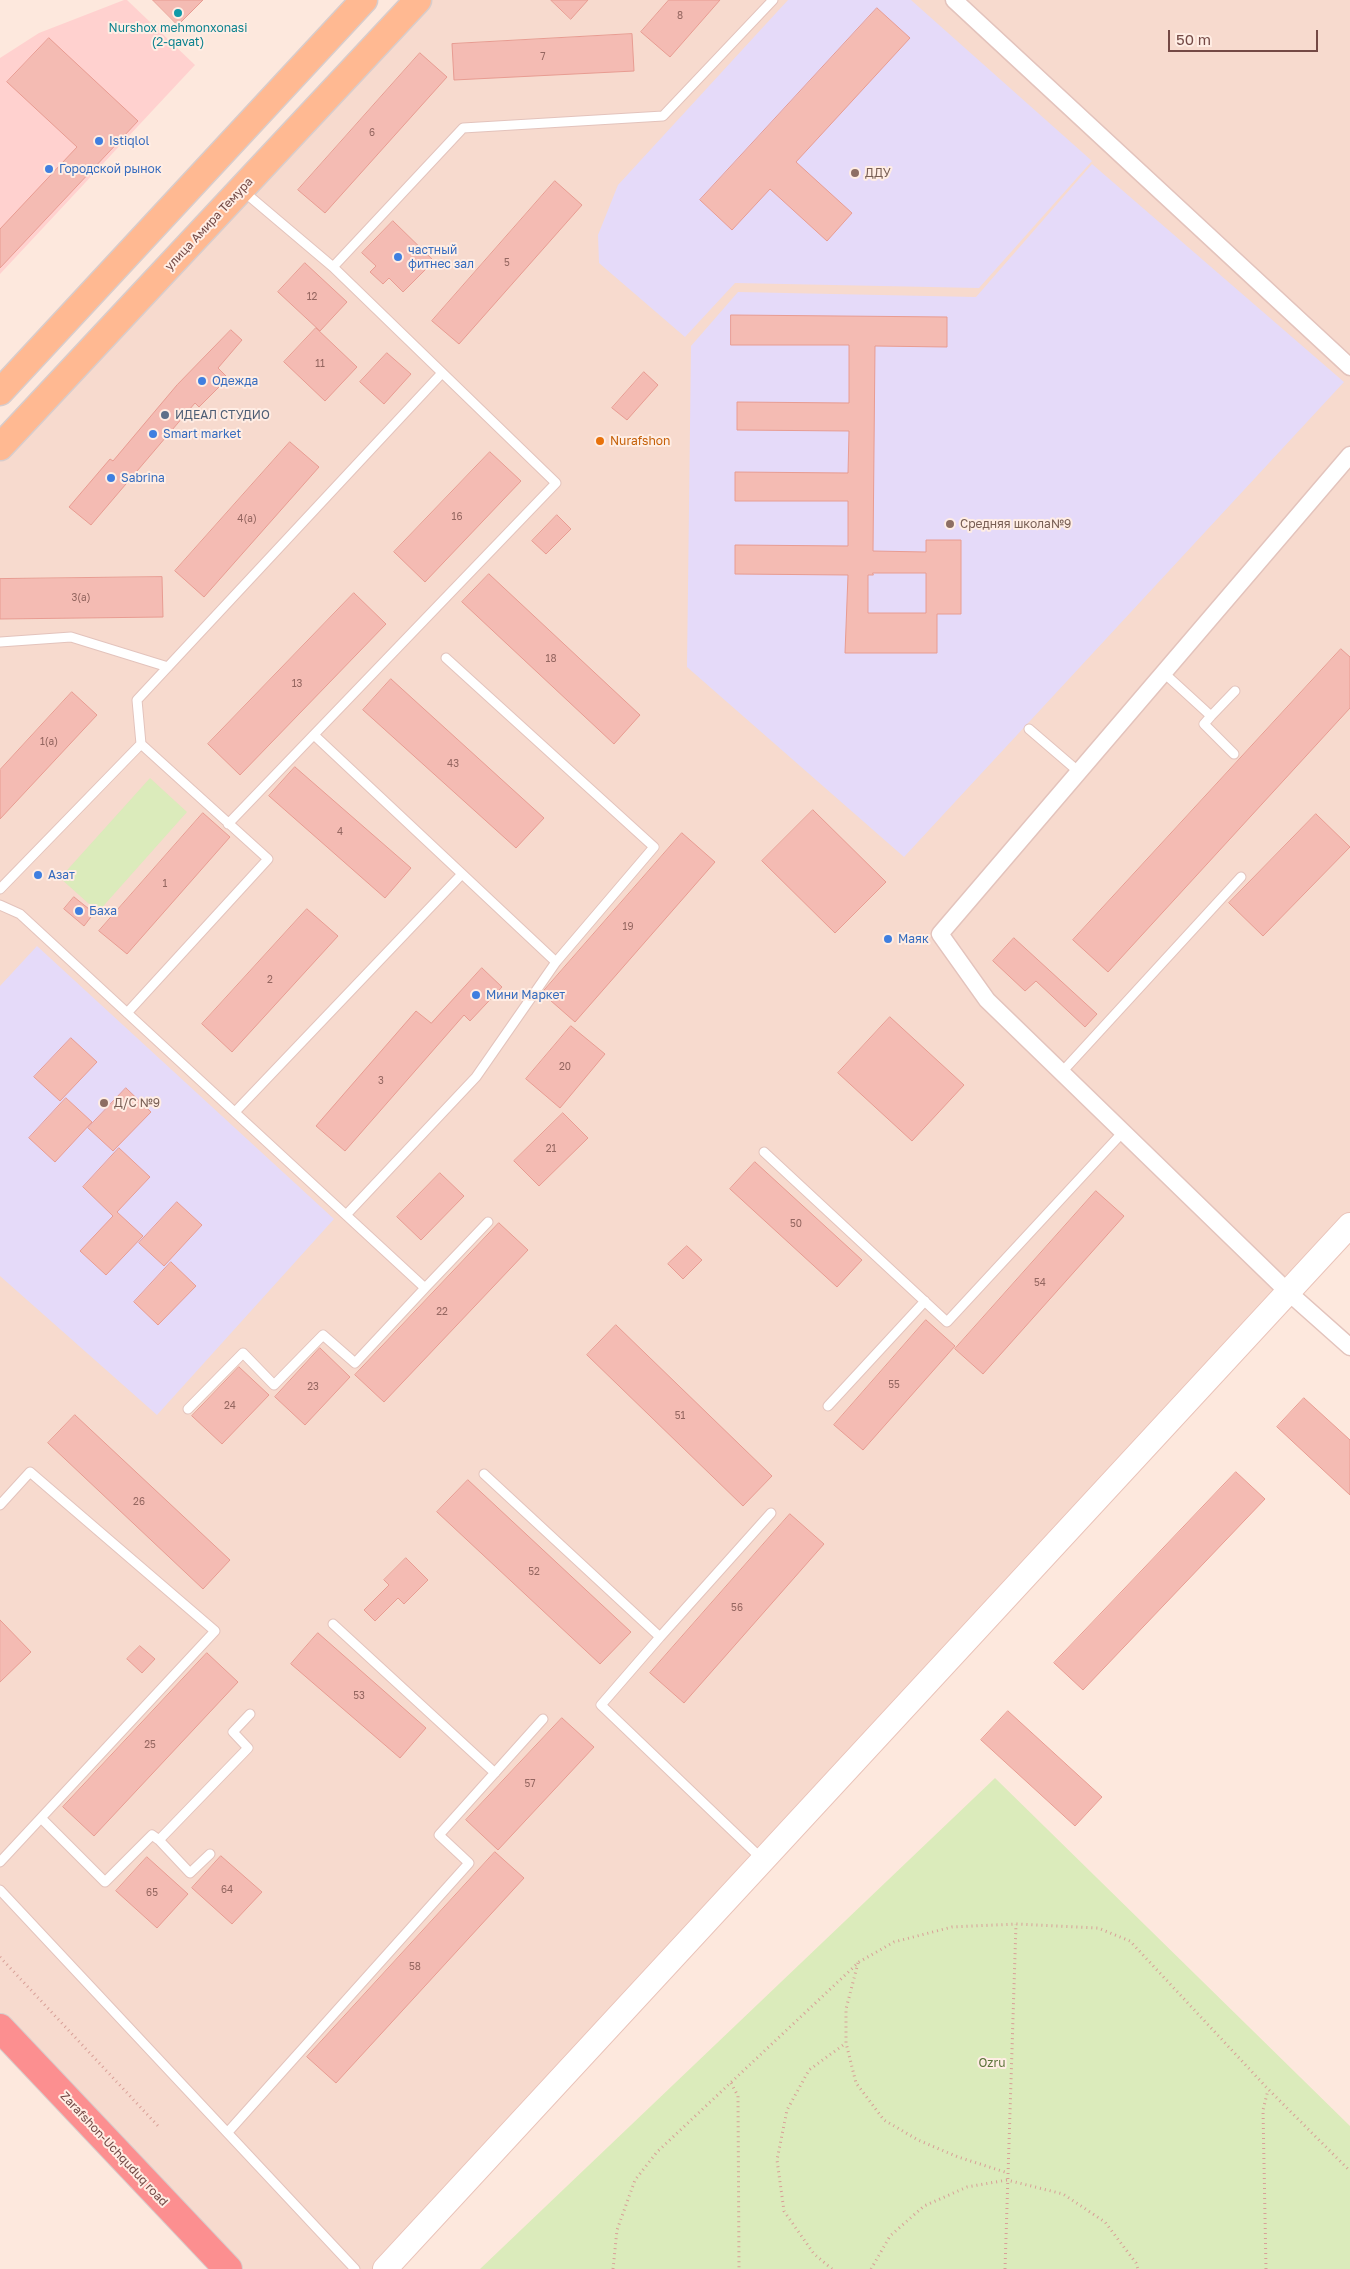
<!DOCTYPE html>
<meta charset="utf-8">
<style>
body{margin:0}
#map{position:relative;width:1350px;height:2269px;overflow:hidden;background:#fde8dd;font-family:"Golos Text",sans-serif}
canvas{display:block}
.scale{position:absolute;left:1168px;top:30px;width:150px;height:22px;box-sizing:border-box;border:2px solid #744945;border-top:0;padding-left:6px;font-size:15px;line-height:18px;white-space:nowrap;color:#744945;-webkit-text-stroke:4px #ffede4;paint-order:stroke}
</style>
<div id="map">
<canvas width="1350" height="2269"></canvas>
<div class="scale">50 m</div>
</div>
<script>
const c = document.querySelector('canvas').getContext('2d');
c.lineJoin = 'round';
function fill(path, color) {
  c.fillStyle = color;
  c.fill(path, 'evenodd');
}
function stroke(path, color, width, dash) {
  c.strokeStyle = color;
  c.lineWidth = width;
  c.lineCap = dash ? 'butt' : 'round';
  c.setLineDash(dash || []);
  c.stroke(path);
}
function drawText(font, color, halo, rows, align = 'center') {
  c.font = font + ' "Golos Text",sans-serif';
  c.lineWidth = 4;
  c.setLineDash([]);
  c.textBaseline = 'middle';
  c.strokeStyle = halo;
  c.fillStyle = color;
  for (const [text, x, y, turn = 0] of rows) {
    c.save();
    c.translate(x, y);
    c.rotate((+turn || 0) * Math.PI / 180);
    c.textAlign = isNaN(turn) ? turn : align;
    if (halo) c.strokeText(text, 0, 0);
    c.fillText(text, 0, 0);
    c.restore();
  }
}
const residential = new Path2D(`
 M418 0H1350V1225L385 2269H228L0 2028V447Z`);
const commercial = new Path2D(`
 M124 0H127L195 65 0 274V58L39 33Z`);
const education = new Path2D(`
 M788 0H911L1092 161 979 288 735 283 685 337 599 263 598 235 618 185Z
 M1092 164 1344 382 904 857 687 667 691 346 738 292 976 297Z
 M37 946 334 1219 157 1415 0 1276V986Z`);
const green = new Path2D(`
 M150 778 187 812 98 912 60 878Z
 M995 1778 1350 2126V2269H480Z`);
const building = new Path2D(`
 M153 0H203L178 25Z
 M551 0H588L571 19Z
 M669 0H720L670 57 641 32Z
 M877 8 910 38 796 162 852 213 827 241 770 189 732 230 700 200Z
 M632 34 634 71 454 80 452 44Z
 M49 38 138 121 0 268V229L77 147 7 82Z
 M420 53 447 77 325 213 298 190Z
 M555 181 582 205 459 344 432 321Z
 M393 221 434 261 403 292 389 278 383 284 370 272 376 266 362 253Z
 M305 263 347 302 320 331 278 292Z
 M731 315 947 317V347L875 346 873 551 926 552V540H961V614H937V653H845L848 575 735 574V545L848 546V501H735V472L848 473 849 431 737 430V402L849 403V345H731ZM873 573H926V613H868V575H873Z
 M316 328 357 367 325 401 284 362Z
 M231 330 242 340 218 368 228 378 199 407 195 403 91 525 69 507 110 459 113 461 177 385Z
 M387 353 411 374 384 404 360 382Z
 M644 372 658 385 627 420 612 408Z
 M290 442 319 467 204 597 175 571Z
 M490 452 521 481 425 582 394 552Z
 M557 515 571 529 546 554 532 541Z
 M489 574 640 715 614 744 462 602Z
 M162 577 163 617 0 619V579Z
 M354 593 386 624 240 775 208 744Z
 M1341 649 1350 657V708L1108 972 1073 940Z
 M391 679 544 818 516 848 363 710Z
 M72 692 97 715 0 819V770Z
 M295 767 411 868 385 898 269 796Z
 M813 810 886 882 835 933 762 861Z
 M203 813 230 837 127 954 99 931Z
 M1316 814 1350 847 1263 936 1229 903Z
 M682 833 715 862 575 1022 542 993Z
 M74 897 94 913 84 926 64 909Z
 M307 909 338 936 232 1052 202 1024Z
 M1014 938 1097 1014 1085 1027 1036 981 1025 991 993 961Z
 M482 968 502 987 470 1021 464 1015 345 1151 316 1126 416 1011 431 1023Z
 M890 1017 964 1085 912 1141 838 1073Z
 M571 1026 605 1054 560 1108 526 1079Z
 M71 1038 97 1062 60 1101 34 1077Z
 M126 1088 151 1112 113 1151 88 1128Z
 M66 1098 92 1122 55 1162 29 1138Z
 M563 1113 588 1138 539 1186 514 1161Z
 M119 1148 150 1177 117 1212 143 1236 106 1275 80 1251 113 1216 83 1187Z
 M755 1162 862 1260 837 1287 730 1189Z
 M440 1173 464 1196 421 1240 397 1217Z
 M1096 1191 1124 1216 983 1374 955 1349Z
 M177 1202 202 1225 164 1266 139 1243Z
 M499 1223 528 1250 384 1402 355 1375Z
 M687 1246 702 1260 683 1279 668 1264Z
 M171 1262 196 1286 158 1325 134 1302Z
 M926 1320 955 1346 863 1450 834 1425Z
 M616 1325 772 1476 743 1506 587 1355Z
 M320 1348 350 1377 305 1425 275 1397Z
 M239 1367 269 1395 222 1444 192 1416Z
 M1304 1398 1350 1440V1495L1277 1427Z
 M75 1415 230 1560 203 1589 48 1443Z
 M1236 1472 1265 1499 1083 1690 1054 1663Z
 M468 1480 631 1632 600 1664 437 1512Z
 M790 1514 824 1544 684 1703 650 1673Z
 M406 1558 428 1580 404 1604 398 1598 375 1621 364 1610 389 1585 384 1580Z
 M0 1620 31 1652 0 1682Z
 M318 1633 426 1728 400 1758 291 1664Z
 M140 1646 155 1659 142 1673 127 1659Z
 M207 1653 238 1682 94 1836 63 1807Z
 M1008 1711 1102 1797 1075 1826 981 1740Z
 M562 1718 594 1747 498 1850 466 1820Z
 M495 1852 524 1878 336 2083 307 2057Z
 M221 1856 262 1892 232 1924 192 1888Z
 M147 1857 188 1894 157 1928 116 1891Z`);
const path = new Path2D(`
 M0 1957 159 2127
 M858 1963 846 2009V2043L856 2083 884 2120 918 2140 958 2157 1008 2173
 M731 2083 738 2096 739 2269
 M613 2269 617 2230 635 2180 657 2152 859 1962 894 1942 952 1927 1016 1924 1098 1928 1130 1941 1268 2089 1350 2171
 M832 2269 814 2254 784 2211 777 2160 787 2110 809 2070 846 2043
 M871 2269 890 2236 924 2206 967 2187 1007 2180 1063 2194 1105 2222 1136 2263 1138 2269
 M1005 2269 1016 1924
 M1266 2269 1263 2110 1268 2090`);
const lane = new Path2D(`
 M242 190 333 267 463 128 663 116 773 0
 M0 642 71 637 168 667
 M1164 673 1211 716 1235 691
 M1211 716 1204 724 1234 754
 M1029 729 1079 772
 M314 735 556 962
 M141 744 137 700 442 373
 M228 824 556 483 333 267
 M0 889 141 744 268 859 127 1013
 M0 905 20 914 425 1288 488 1222
 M1062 1072 1241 877
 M235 1112 462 874
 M764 1152 947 1322 1123 1132
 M346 1215 476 1077 556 962 654 847 446 658
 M828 1406 925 1301
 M188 1409 243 1353 274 1385 323 1335 355 1363 425 1288
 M484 1474 660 1637 771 1513
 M0 1505 30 1472 215 1631 0 1862
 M333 1624 495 1773
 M660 1637 601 1705 763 1860
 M42 1819 105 1882 152 1835 159 1840
 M210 1854 190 1873 159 1840 248 1748 233 1732 250 1714
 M0 1890 355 2269
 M228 2132 469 1863 439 1835 543 1719`);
const street = new Path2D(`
 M954 0 1350 367
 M1350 455 940 934 987 1000 1287 1291 1350 1347`);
const secondary = new Path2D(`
 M385 2269 1350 1225`);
const primary = new Path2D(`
 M0 392 364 0
 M0 447 418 0`);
const highway = new Path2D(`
 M0 2028 228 2269`);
const markers = [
 [178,13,5,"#0f9aa8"],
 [99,141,5,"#3f7fe0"],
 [49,169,5,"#3f7fe0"],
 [855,173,5,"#8d6e63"],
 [398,257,5,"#3f7fe0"],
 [202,381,5,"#3f7fe0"],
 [165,415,5,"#5c6f8a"],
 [153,434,5,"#3f7fe0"],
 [600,441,5,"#e8710a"],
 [111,478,5,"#3f7fe0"],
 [950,524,5,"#8d6e63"],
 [38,875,5,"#3f7fe0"],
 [79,911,5,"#3f7fe0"],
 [888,939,5,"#3f7fe0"],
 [476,995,5,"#3f7fe0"],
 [104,1103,5,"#8d6e63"]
];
const numberNames = [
 ["8",680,16],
 ["7",543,57],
 ["6",372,133],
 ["5",507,263],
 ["12",312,297],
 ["11",320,364],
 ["16",457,517],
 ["4(а)",247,519],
 ["3(а)",81,598],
 ["18",551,659],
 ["13",297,684],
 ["1(а)",49,742],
 ["43",453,764],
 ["4",340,832],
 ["1",165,884],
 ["19",628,927],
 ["2",270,980],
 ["20",565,1067],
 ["3",381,1081],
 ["21",551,1149],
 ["50",796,1224],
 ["54",1040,1283],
 ["22",442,1312],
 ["55",894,1385],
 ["23",313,1387],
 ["24",230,1406],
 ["51",680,1416],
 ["26",139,1502],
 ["52",534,1572],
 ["56",737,1608],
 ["53",359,1696],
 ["25",150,1745],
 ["57",530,1784],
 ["64",227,1890],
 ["65",152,1893],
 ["58",415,1967]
];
const cultureNames = [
 ["Nurshox mehmonxonasi",178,28],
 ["(2-qavat)",178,42]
];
const shopNames = [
 ["Istiqlol",109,141],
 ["Городской рынок",59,169],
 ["частный",408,250],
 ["фитнес зал",408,264],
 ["Одежда",212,381],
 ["Smart market",163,434],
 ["Sabrina",121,478],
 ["Азат",48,875],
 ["Баха",89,911],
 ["Маяк",898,939],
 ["Мини Маркет",486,995]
];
const educationNames = [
 ["ДДУ",865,173],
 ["Средняя школа№9",960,524],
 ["Д/С №9",114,1103]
];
const streetNames = [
 ["улица Амира Темура",209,224,-47],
 ["Zarafshon-Uchquduq road",114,2149,47]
];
const serviceNames = [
 ["ИДЕАЛ СТУДИО",175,415]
];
const foodNames = [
 ["Nurafshon",610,441]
];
const parkNames = [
 ["Ozru",992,2063]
];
fill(residential, '#f7dace');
fill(commercial, '#ffd1cf');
fill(education, '#e5daf9');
fill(green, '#dbebbb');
fill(building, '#f4bbb3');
stroke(building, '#e89c92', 1);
stroke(lane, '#e3c3bc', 11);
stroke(street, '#e3c3bc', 19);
stroke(secondary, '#e9c2b8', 26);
stroke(primary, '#d8cccb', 29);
stroke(highway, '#d8cccb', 30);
stroke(path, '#d89f97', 3, [1, 4]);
stroke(lane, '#fff', 9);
stroke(street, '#fff', 16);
stroke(secondary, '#fff', 24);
stroke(primary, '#ffb992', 26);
stroke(highway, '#fc8f90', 28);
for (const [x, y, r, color] of markers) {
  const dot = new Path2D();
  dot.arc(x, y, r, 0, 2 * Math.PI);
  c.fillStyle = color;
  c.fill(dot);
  stroke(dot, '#ffede4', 2);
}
drawText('10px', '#946660', null, numberNames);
drawText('12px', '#0d838f', '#ffede4', cultureNames);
drawText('12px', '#366cbe', '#ffede4', shopNames, 'left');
drawText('12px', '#785e54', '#ffede4', educationNames, 'left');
drawText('12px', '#744945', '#ffede4', streetNames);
drawText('12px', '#4e5e75', '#ffede4', serviceNames, 'left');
drawText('12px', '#c56008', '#ffede4', foodNames, 'left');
drawText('12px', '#5b743a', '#ffede4', parkNames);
</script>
